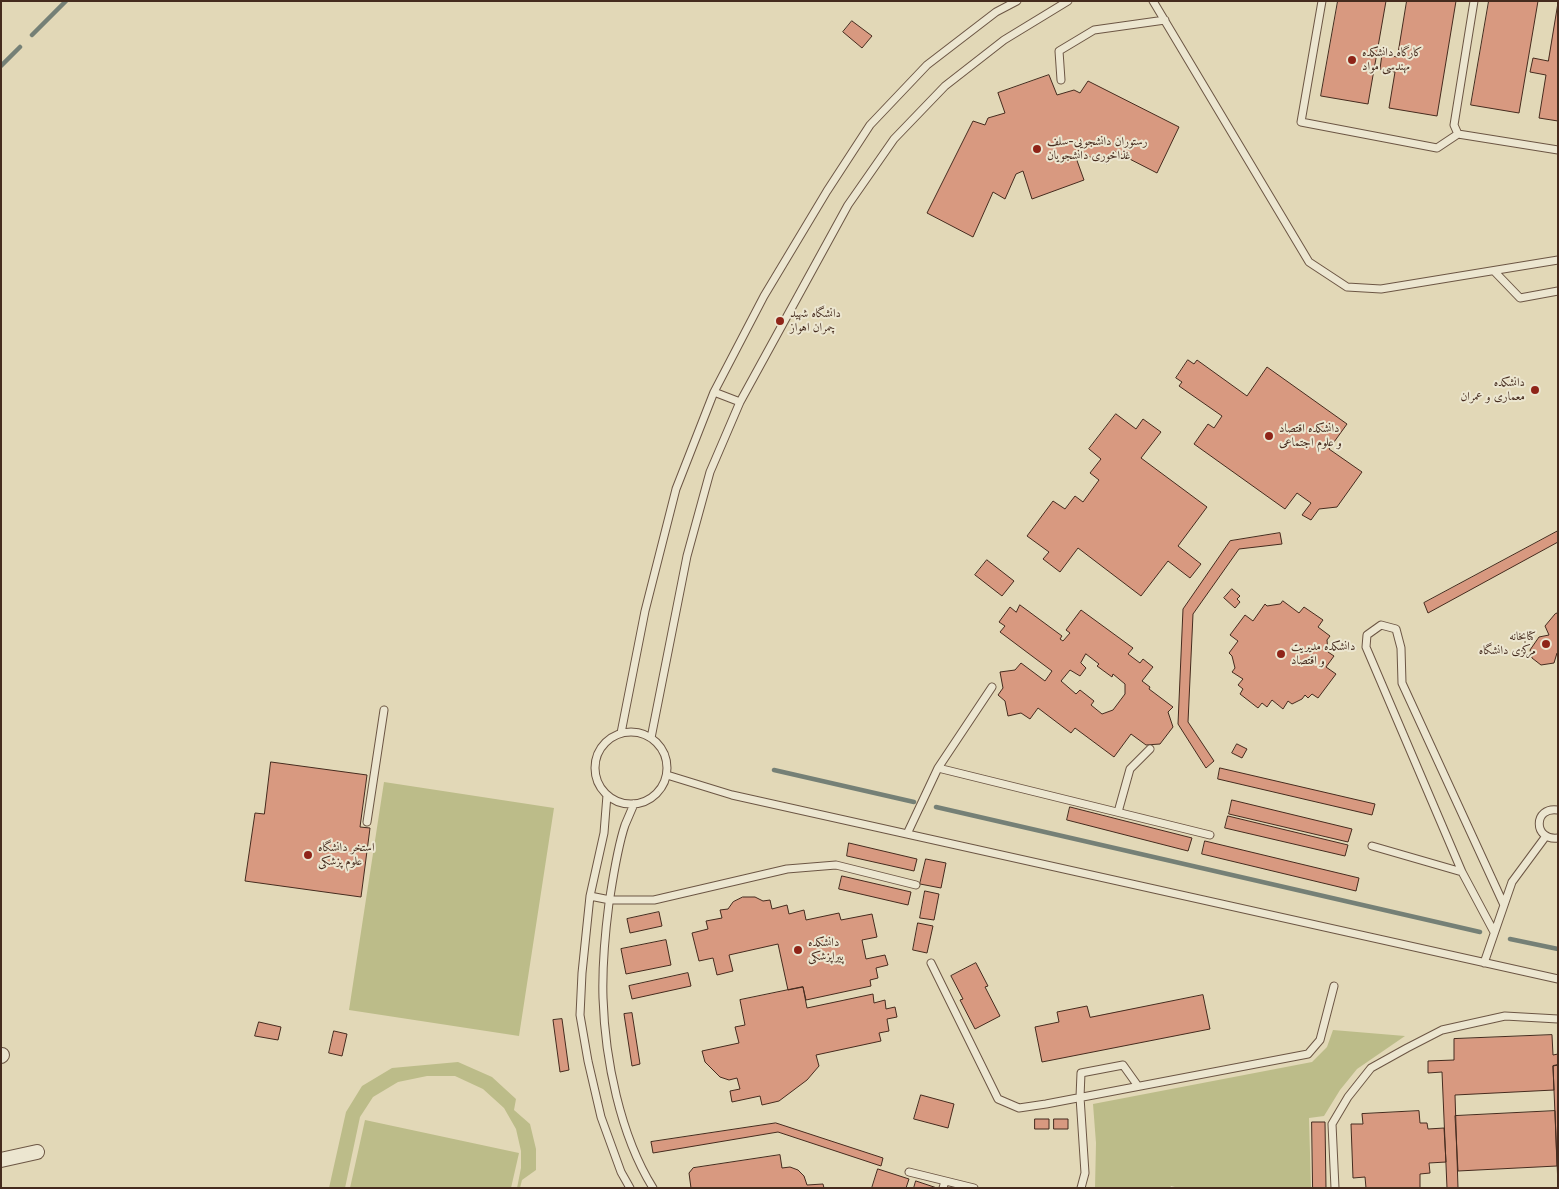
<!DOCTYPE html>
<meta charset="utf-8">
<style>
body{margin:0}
#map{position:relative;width:1559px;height:1189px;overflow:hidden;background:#e2d8b7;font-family:"Libre Caslon Text",serif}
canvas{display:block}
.frame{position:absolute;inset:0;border:2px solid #452b1e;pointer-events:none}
</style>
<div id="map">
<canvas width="1559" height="1189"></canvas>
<div class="frame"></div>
</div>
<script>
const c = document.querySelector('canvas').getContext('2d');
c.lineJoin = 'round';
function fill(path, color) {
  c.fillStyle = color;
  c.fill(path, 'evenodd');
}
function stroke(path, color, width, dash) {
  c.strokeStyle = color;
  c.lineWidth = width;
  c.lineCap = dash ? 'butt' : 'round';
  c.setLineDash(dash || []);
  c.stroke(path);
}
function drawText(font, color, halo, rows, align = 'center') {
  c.font = font + ' "Libre Caslon Text",Amiri,serif';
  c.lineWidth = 4;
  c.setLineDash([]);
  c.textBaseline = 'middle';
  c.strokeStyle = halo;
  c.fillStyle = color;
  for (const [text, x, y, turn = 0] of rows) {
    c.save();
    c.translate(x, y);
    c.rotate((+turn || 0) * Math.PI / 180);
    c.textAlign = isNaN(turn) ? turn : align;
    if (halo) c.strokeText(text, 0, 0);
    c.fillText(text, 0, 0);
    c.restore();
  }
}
const green = new Path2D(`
 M384 782 554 808 519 1036 349 1010Z
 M1333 1030 1405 1036 1357 1069 1340 1090 1324 1116 1309 1118 1311 1188H1179L1171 1186 1170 1188H1095L1096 1143 1093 1104 1312 1062 1327 1047Z
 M458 1062 492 1077 516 1099 514 1110 530 1124 536 1149V1170L522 1180 520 1188H517L521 1168V1151L516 1129 504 1108 483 1089 455 1076H427L398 1082 373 1097 360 1117 345 1188H329L346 1112 362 1086 392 1068Z
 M365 1120 519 1153 511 1188H350Z`);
const stream = new Path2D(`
 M32 35 66 1
 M1 66 20 47
 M774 770 914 802
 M936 807 1480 932
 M1510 939 1558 949`);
const building = new Path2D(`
 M1338 1H1386L1368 104 1321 96Z
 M1407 1H1456L1437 116 1389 108 1395 72 1380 69 1382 54 1397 57Z
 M1489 1H1538L1519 113 1471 105Z
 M1558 3V121L1539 118 1546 75 1530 72 1533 58 1548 61Z
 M852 21 872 36 862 48 843 32Z
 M1049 75 1057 95 1074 90 1080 93 1088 81 1179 127 1157 173 1114 151 1107 164 1083 154 1075 155 1084 180 1032 199 1023 171 1016 174 1005 199 993 192 973 237 927 213 973 121 985 125 988 118 1005 113 998 93Z
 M1188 360 1194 364 1197 360 1247 396 1267 367 1347 424 1329 449 1362 472 1337 507 1319 509 1311 520 1302 515 1311 503 1297 493 1285 509 1194 444 1208 424 1214 428 1222 416 1179 386 1182 382 1176 378Z
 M1116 414 1136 429 1143 419 1161 432 1141 458 1207 507 1178 546 1201 564 1190 578 1168 561 1141 596 1078 548 1060 572 1043 559 1049 552 1027 536 1053 501 1065 509 1075 496 1083 502 1099 480 1090 473 1101 459 1089 449Z
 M1558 531V542L1428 613 1424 603Z
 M1280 533 1282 544 1239 549 1193 614 1188 722 1214 761 1206 768 1178 724 1183 609 1230 541Z
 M987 560 1014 581 1002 596 975 575Z
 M1232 589 1240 596 1237 599 1240 602 1235 608 1224 598Z
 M1283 601 1299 613 1304 607 1323 620 1318 627 1330 636 1327 640 1328 652 1334 656 1326 667 1336 674 1318 698 1312 694 1308 698 1305 695 1302 699 1292 704 1288 701 1283 709 1272 700 1267 707 1262 703 1258 708 1240 694 1243 689 1238 685 1243 679 1232 672 1235 668 1232 656 1229 653 1238 641 1230 635 1245 615 1253 621 1265 604 1267 606 1280 604Z
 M1020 605 1062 636 1060 639 1063 641 1070 633 1066 630 1081 610 1133 648 1128 654 1140 663 1143 659 1153 667 1142 681 1150 687 1149 689 1173 707 1168 712 1173 727 1160 744 1146 745 1131 734 1114 757 1075 728 1071 733 1038 708 1030 719 1021 713 1008 716 1005 701 998 695 1003 688 1000 672 1015 670 1021 663 1045 681 1052 671 1000 632 1005 626 999 622 1010 607 1016 612ZM1086 654 1099 664 1097 666 1112 677 1113 674 1125 684V694L1113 710 1102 714 1091 705 1094 701 1080 690 1076 694 1061 681 1070 670 1080 676 1086 668 1081 663Z
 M1558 613V654L1557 653 1554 663 1541 665 1532 658 1530 650 1539 637 1549 635 1545 626 1555 614Z
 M1237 744 1247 749 1242 758 1232 753Z
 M271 762 367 775 360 827 370 828 361 897 245 881 255 813 264 814Z
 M1220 768 1375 804 1372 815 1218 779Z
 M1232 800 1352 829 1348 842 1229 814Z
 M1070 807 1192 838 1188 851 1067 820Z
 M1228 816 1348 845 1345 856 1225 828Z
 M1205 841 1359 878 1356 891 1202 854Z
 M849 843 917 859 914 871 847 856Z
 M926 859 946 863 941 888 920 884Z
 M842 876 911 892 908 905 839 889Z
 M925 891 939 894 934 920 920 918Z
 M743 897H755L763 901 770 900 772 909 787 905 789 914 804 910 806 920 839 913 841 920 872 914 877 937 862 940 866 959 885 955 888 965 876 968 878 978 870 980 871 986 806 1000 803 987 788 990 778 944 729 955 733 971 717 975 713 958 699 961 692 933 708 929 706 921 722 918 720 910 728 909 733 902Z
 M659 912 662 926 630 933 627 919Z
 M918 923 933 926 927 953 913 950Z
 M666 940 671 965 626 974 621 949Z
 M976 963 988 986 985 987 1000 1016 975 1029 960 1000 963 999 951 976Z
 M688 973 691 986 632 999 629 986Z
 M803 987 807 1008 873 994 874 1003 885 1000 886 1009 895 1007 897 1017 887 1019 889 1031 879 1033 881 1041 816 1055 819 1066 807 1080 779 1101 762 1105 760 1096 732 1102 730 1091 740 1089 737 1078 729 1080 720 1077 705 1062 702 1051 739 1043 735 1027 745 1025 740 1000Z
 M1203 995 1210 1029 1042 1062 1035 1027 1059 1022 1057 1012 1087 1006 1090 1017Z
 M632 1013 640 1064 632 1066 624 1014Z
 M562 1019 569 1070 560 1072 553 1020Z
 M259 1022 281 1027 278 1040 255 1036Z
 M334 1031 347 1034 342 1056 329 1053Z
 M1552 1035 1553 1055 1558 1054V1065L1553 1066 1554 1090 1455 1095 1458 1188H1447L1442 1072 1428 1073V1061L1454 1060V1039Z
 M1558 1065V1186L1553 1066Z
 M921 1095 954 1104 948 1128 914 1119Z
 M1419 1111 1420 1123H1427L1428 1129 1444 1128 1446 1162 1429 1163 1430 1173 1420 1174V1188H1366L1365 1177 1353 1178 1351 1124H1363L1362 1114Z
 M1555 1111 1557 1166 1458 1171 1455 1116Z
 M1035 1119H1049V1129H1035Z
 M1054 1119H1068V1129H1054Z
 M1312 1122H1325L1326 1188H1313Z
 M776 1123 883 1158 881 1166 778 1132 653 1153 652 1147 651 1142Z
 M780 1155 782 1168 790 1167 798 1170 804 1176 807 1185 823 1184 824 1188H691L689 1173 693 1168Z
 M878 1169 909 1179 906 1188H872Z
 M916 1181 937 1188H914Z`);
const lane = new Path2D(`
 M1153 1 1309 262 1347 287 1381 289 1558 260
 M1322 1 1301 122 1437 148 1458 134 1558 150
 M1061 80 1059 51 1094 30 1165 20
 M1458 134 1454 125 1474 1
 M1494 271 1520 298 1558 291
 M714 392 740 402
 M595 768a36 36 0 1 1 72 0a36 36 0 1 1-72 0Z
 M621 733 645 611 676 489 714 392 764 296 827 191 870 125 927 65 996 12 1017 1
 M651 738 687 556 710 472 740 402 848 205 894 139 945 86 1004 40 1068 1
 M938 768 992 687
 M667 775 732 795 1558 979
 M607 795 604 833 590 896 582 973 580 1015 588 1061 601 1117 621 1172 630 1188
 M634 804C631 811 628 818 625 825 617 849 613 878 609 903 605 934 602 966 603 998 605 1059 620 1135 653 1188
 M1558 810C1533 806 1533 841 1558 838
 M1118 812 1130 769 1150 749
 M367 822 384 710
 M907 834 938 768 1210 835
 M1372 846 1462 872
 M590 896 610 900H654L787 869 836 865 916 885
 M1494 932 1462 872 1366 647 1367 635 1381 625 1396 629 1401 648 1402 683 1504 905
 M931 963 998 1099 1019 1108 1046 1104 1308 1054 1320 1040 1334 986
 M1484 963 1512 882 1546 836
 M909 1172 974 1188
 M943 1188 945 1181
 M1081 1188 1085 1173 1080 1097 1081 1073 1123 1065 1138 1086
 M1335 1188 1332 1124 1348 1097 1371 1068 1407 1048 1442 1030 1505 1016 1558 1019`);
const street = new Path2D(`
 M1 1056 2 1055
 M1 1160 37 1152`);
const markers = [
 [1352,60,5,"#8f2418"],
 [1037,149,5,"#8f2418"],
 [780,321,5,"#8f2418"],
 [1535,390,5,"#8f2418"],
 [1269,436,5,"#8f2418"],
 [1546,644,5,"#8f2418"],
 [1281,654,5,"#8f2418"],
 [308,855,5,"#8f2418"],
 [798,950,5,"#8f2418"]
];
const poiNames = [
 ["کارگاه دانشکده",1362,53],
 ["مهندسی مواد",1362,67],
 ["رستوران دانشجویی-سلف",1047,142],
 ["غذاخوری دانشجویان",1047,156],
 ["دانشگاه شهید",790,314],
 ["چمران اهواز",790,328],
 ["دانشکده",1525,383,"right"],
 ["معماری و عمران",1525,397,"right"],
 ["دانشکده اقتصاد",1279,429],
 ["و علوم اجتماعی",1279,443],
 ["کتابخانه",1536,637,"right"],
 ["مرکزی دانشگاه",1536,651,"right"],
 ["دانشکده مدیریت",1291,647],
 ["و اقتصاد",1291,661],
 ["استخر دانشگاه",318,848],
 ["علوم پزشکی",318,862],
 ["دانشکده",808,943],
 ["پیراپزشکی",808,957]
];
fill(green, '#bcbc89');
stroke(stream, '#758076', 4.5);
fill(building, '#d89980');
stroke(building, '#452b1e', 1);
stroke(lane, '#6c5644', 9);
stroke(street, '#6c5644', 16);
stroke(lane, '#ece6d0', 7);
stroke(street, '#ece6d0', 14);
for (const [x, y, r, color] of markers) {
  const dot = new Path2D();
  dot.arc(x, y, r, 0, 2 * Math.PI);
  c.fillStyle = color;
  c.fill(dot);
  stroke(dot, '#ece6d0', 2);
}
drawText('12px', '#452b1e', '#ece6d0', poiNames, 'left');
</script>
